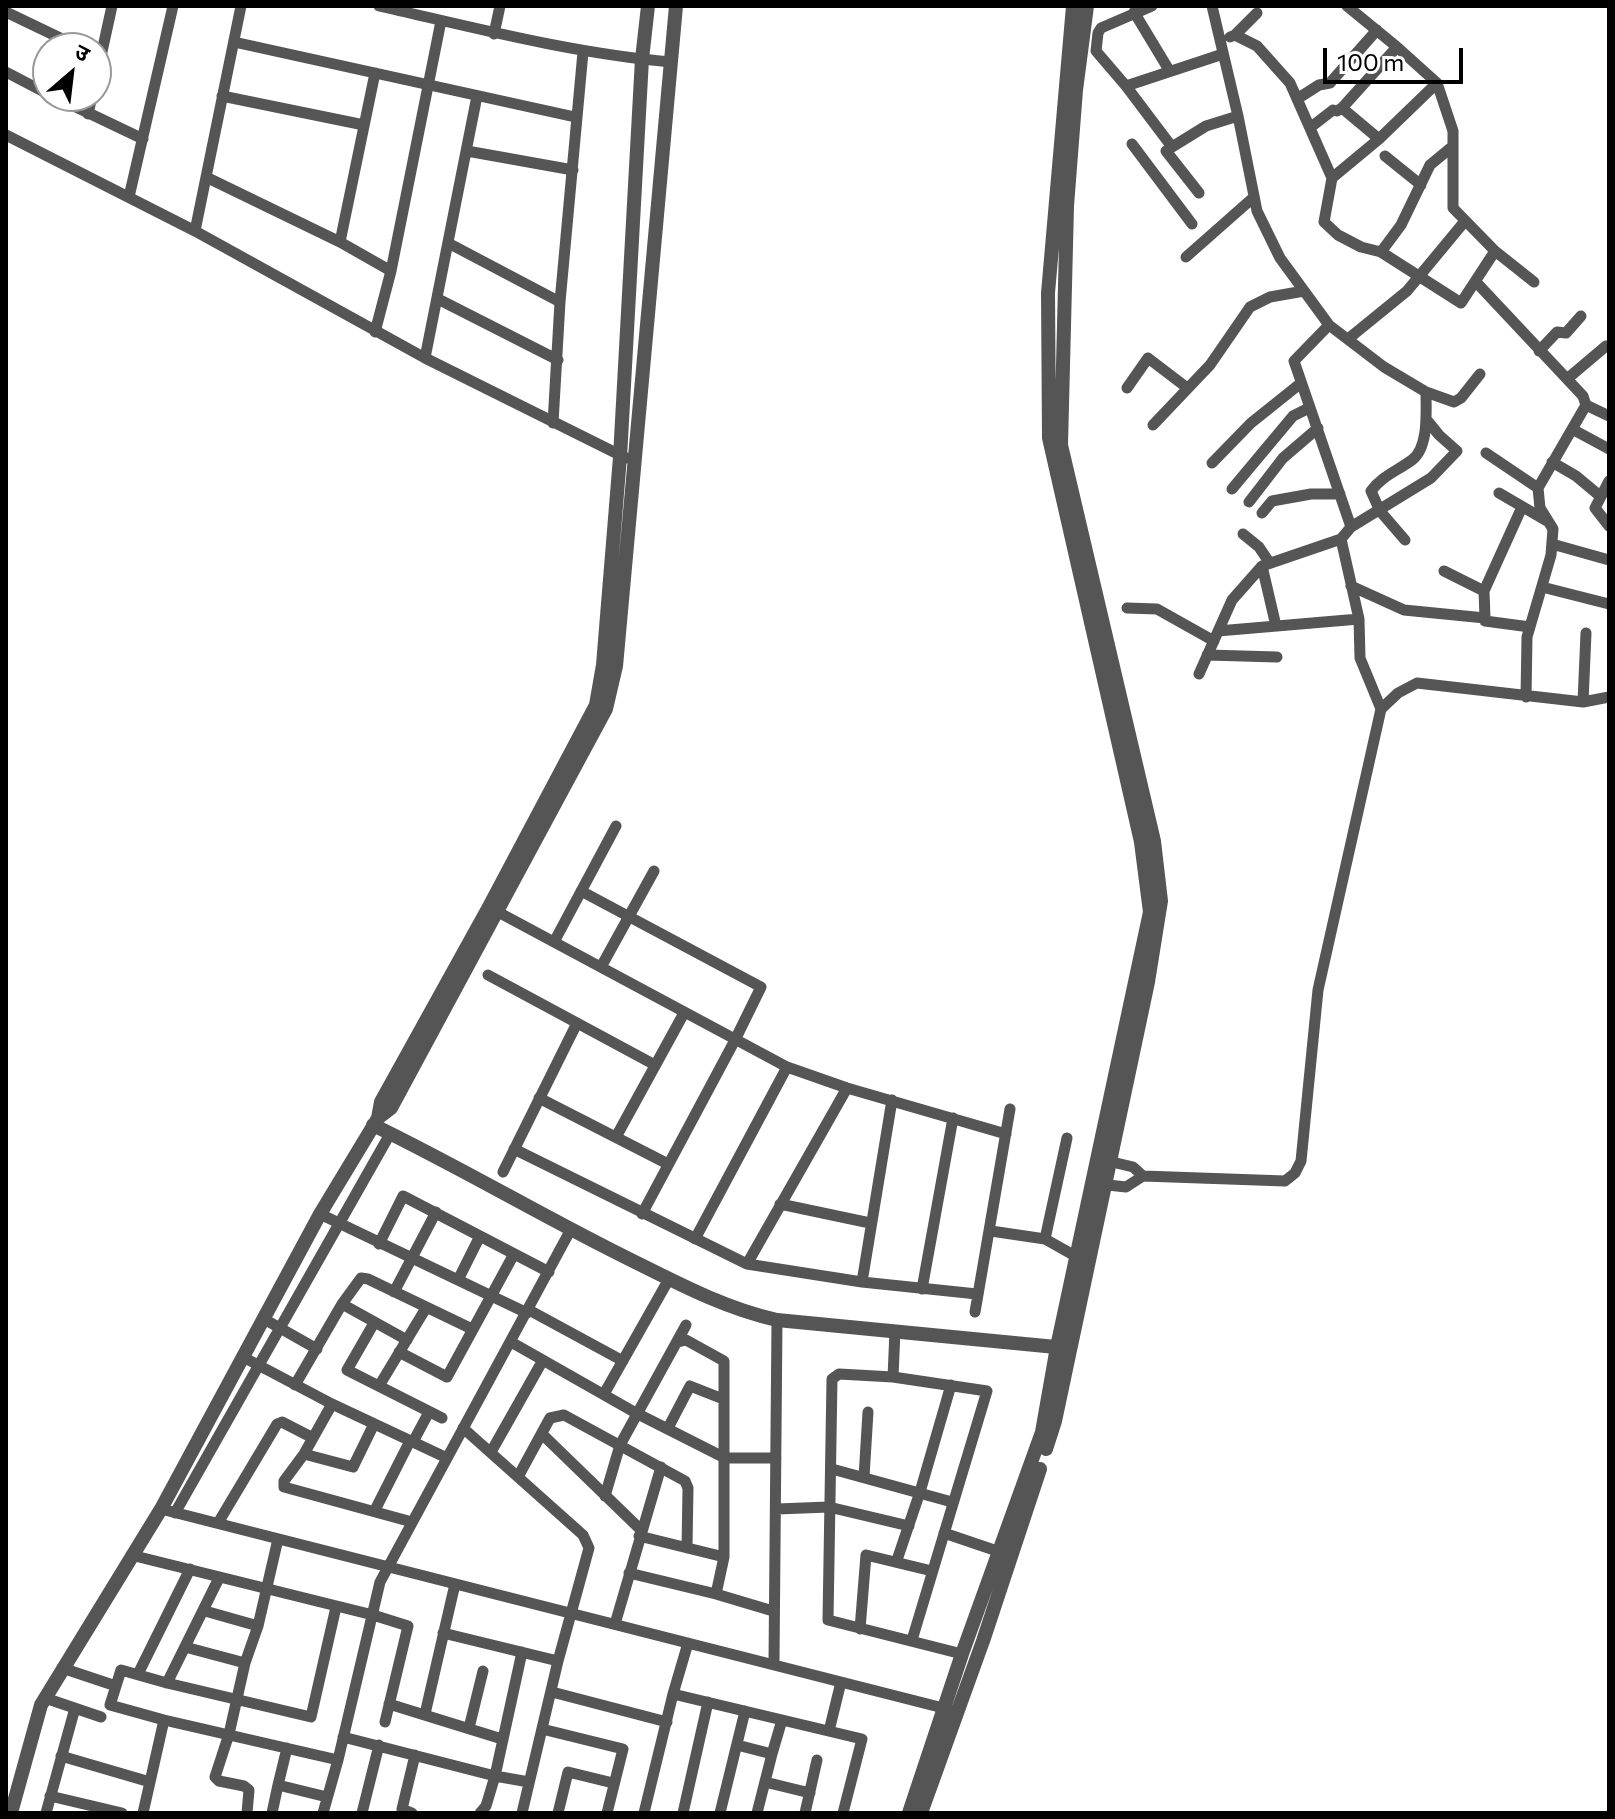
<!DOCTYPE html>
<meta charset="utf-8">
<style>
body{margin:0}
#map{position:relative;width:1615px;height:1819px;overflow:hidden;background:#fff;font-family:Commissioner,"Noto Sans Devanagari",sans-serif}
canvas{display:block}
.frame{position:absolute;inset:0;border:8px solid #000;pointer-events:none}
.north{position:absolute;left:32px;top:32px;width:80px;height:80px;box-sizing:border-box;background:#fff;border:2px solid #999;border-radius:50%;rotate:28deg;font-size:22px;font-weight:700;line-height:32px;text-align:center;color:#000}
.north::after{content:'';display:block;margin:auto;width:28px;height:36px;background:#000;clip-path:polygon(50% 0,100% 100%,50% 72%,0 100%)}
.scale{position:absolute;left:1323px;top:48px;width:140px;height:36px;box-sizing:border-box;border:4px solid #000;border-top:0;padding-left:10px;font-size:24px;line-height:28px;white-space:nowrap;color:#000;-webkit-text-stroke:6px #fff;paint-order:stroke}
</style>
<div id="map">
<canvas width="1615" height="1819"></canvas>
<div class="frame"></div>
<div class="north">उ</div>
<div class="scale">100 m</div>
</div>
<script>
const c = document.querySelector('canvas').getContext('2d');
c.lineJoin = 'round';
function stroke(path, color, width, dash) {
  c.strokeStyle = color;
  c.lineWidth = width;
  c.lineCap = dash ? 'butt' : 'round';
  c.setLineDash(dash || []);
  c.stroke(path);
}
const minor = new Path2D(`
 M379 6C476 28 571 53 671 62
 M1212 6 1238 116 1257 211 1280 258 1329 325 1384 367 1426 392 1454 402 1461 398 1480 374
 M1347 6 1397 47
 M6 12 81 48
 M1134 12 1169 70
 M494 34 500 6
 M1235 35 1257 46 1290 83 1332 178 1324 222 1338 235 1361 247 1381 252 1461 303 1495 251
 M1230 37 1235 35 1257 13
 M234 42 575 117
 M1223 54 1126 86 1172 147 1206 126 1238 116
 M6 72 48 94
 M96 79 112 6
 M1126 86 1096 51 1098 33 1101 28 1152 6
 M53 96 143 139
 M222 96 364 125
 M1297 99 1319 85 1330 83 1377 30
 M1342 108 1379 139
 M88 114 92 96
 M1311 127 1333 110 1337 111 1342 108 1397 47 1437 83 1453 131V208L1495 251 1534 282
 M6 135 195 231 425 358 626 458
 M1132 144 1192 224
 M467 151 573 170
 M1166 151 1199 193
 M1385 156 1421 185
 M208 178 340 242 391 271
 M1332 178 1379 139 1437 83
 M129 197 173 6
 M195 231 241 6
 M340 242 375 73
 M450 244 560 302
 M1381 252 1401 225 1430 165 1453 146
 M1186 257 1254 197
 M1476 282 1583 396 1586 405 1609 416
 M438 299 558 360
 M1329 325 1294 361 1351 527
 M375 332 391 271 441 21
 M1348 339 1407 291 1465 221
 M1539 351 1557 332 1566 333 1581 316
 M425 358 477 96
 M1567 379 1606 346
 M1127 388 1148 358 1186 387
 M553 423 560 302 583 52
 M1153 425 1210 365 1250 307 1270 297 1304 291
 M1572 429 1609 449
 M1486 453 1538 488
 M1552 462 1576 476 1600 496
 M1212 463 1251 423 1301 383
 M1609 481 1595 508 1609 526
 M1232 489 1293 416 1309 408
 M1499 493 1547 521
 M1249 502 1283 458 1318 428
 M1522 507 1484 591 1485 618V621L1530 627
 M1262 513 1272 501 1311 494H1340
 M1243 534 1259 547 1269 562
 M1405 540 1380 511 1371 491C1382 476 1397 471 1412 460 1429 447 1426 412 1426 392
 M1552 544 1609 560
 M1262 566 1276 626
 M1444 571 1484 591
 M1351 586 1404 610 1485 618
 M1542 587 1609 604
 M1127 608 1157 609 1214 641
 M1218 631 1359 619
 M1207 655 1277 657
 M1199 674 1232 600 1262 566 1341 539 1351 527 1431 478 1457 451 1439 435 1426 419
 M1526 697 1527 637 1551 555 1553 529 1540 508 1538 488 1586 405
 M1583 702 1586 633
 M1381 709 1398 693 1417 683 1583 702 1609 697
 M581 891 761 987 735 1040 642 1214
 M498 912 787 1067 847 1088 1006 1134
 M554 942 616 826
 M601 967 654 871
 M488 975 655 1065
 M539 1098 668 1164
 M616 1137 684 1013
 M514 1149 747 1264 862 1282 977 1294
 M1104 1160 1133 1167 1143 1176
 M503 1172 577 1023
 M1099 1184 1126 1187 1143 1176 1285 1181 1295 1173 1301 1161 1318 990 1381 709 1360 658 1359 619 1341 539
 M780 1204 870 1223
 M320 1214 527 1313
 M991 1231 1045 1239 1077 1257
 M695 1239 787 1067
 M1045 1239 1067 1138
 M379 1244 403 1196 549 1272
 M747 1264 847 1088
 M458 1280 480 1236
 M862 1282 892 1100
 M922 1289 953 1118
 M394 1292 436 1212
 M342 1304 407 1340
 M529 1310 623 1361
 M975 1312 1010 1109
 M264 1319 317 1349
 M374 1323 347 1370 442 1418
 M511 1342 636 1413 725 1458H776
 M678 1342 686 1340 724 1361V1557L716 1594
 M399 1352 447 1377 514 1254
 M243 1357 332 1404 447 1458
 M893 1377 895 1331
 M295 1385 342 1304 361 1278 368 1279 472 1329
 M379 1386 426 1308
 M604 1394 669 1279
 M332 1404 304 1454 284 1481V1487L412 1522
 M463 1428 583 1535 589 1548 558 1661 522 1813
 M668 1428 690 1386 723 1399
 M542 1434 641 1530
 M413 1442 429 1412
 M491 1452 543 1360
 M304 1454 353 1467 374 1424
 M832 1469 952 1502
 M519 1475 550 1418 564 1415 685 1481 688 1488 687 1548
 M864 1477 868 1412
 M605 1496 620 1445 686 1325
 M161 1509 951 1710
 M777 1509 829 1507 909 1526
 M375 1510 410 1441
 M175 1513 390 1134
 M218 1523 277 1424 282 1422 313 1438
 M944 1533 1000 1552
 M639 1536 724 1557
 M131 1555 373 1615 408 1626 385 1722
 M897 1560 920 1492 951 1385
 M629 1573 716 1594 773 1611
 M336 1607 311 1717 167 1683 121 1670 110 1705 164 1720 338 1760
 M205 1611 258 1626
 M615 1624 661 1467
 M860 1629 866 1555 932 1571
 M443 1633 558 1661
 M912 1640 987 1391 893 1377 839 1374 832 1379 828 1620 962 1654
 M185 1647 245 1663
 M774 1663 777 1320
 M62 1668 116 1686
 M138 1674 190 1569
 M167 1683 219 1578
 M552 1692 667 1722
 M673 1694 862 1739 843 1813
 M45 1698 101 1717
 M389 1704 502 1739
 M425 1714 455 1584
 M469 1728 483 1671
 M542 1729 623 1749 607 1813
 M829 1731 841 1682
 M343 1737 495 1776 529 1782
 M737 1745 772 1754 757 1813
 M772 1754 782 1720
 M61 1756 150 1782
 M765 1782 810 1793
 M278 1785 287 1748
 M50 1796 122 1813
 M46 1813 75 1708
 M143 1813 164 1720
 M247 1813 249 1790 244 1786 219 1781 215 1777 229 1734 245 1663 258 1626 278 1539
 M272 1813 278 1785 327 1797
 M323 1813 338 1760 380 1582 570 1231
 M362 1813 379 1745
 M412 1813 402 1809 415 1755
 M480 1813 486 1806 495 1776 522 1652
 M558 1813 568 1772 613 1783
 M644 1813 673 1694 688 1643
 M683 1813 708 1702
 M720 1813 745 1711
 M805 1813 817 1760`);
const tertiary = new Path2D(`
 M378 1118 381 1102 489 907 596 705 603 665 620 457 642 59 648 6
 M373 1125C462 1168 547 1219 635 1262 681 1285 727 1309 777 1320L1066 1348
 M1046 1449 1055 1421 1148 982 1161 901 1154 841 1061 445 1067 206 1076 90 1087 6
 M11 1813 41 1705 161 1509 320 1214 378 1118 391 1108 606 709 616 666 676 6
 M909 1813 962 1654 1042 1432 1057 1347 1150 912 1141 842 1049 438 1048 293 1073 6
 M921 1813 983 1641 1040 1469`);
stroke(minor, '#555', 11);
stroke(tertiary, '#555', 14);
</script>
